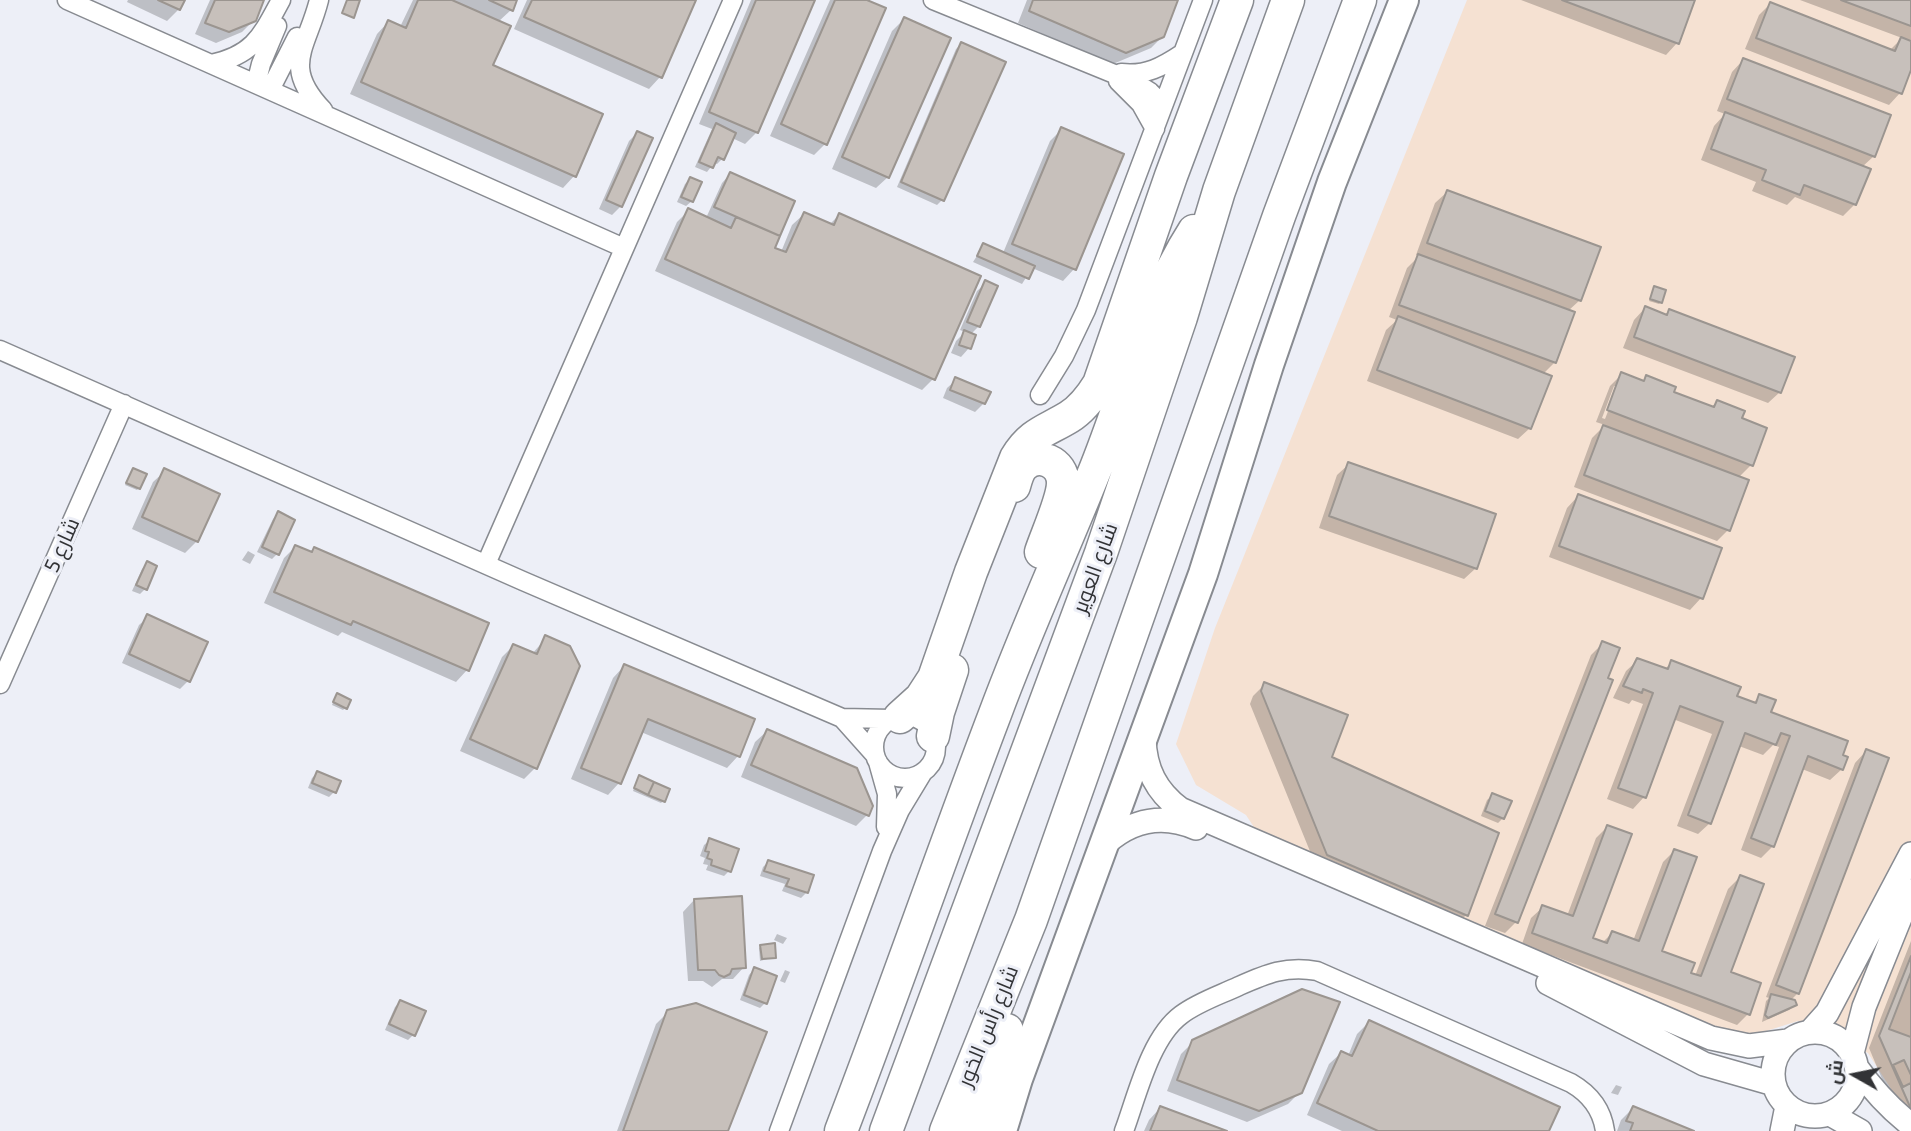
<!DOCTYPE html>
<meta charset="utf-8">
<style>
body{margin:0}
#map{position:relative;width:1911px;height:1131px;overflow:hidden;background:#edeff7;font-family:"Exo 2",Cairo,sans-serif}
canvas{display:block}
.north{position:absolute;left:1820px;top:1040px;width:70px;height:70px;-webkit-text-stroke:5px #edeff7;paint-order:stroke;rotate:279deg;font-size:19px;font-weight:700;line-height:28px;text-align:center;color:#323336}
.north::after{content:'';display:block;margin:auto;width:24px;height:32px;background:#323336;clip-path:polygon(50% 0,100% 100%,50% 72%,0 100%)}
</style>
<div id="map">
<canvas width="1911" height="1131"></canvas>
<div class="north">ش</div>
</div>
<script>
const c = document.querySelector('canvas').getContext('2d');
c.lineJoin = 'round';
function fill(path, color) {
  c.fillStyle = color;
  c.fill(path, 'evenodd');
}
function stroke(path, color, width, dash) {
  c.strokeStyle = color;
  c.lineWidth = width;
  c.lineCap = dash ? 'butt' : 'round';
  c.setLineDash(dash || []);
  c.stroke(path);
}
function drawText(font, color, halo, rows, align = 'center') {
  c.font = font + ' "Exo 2",Cairo,sans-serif';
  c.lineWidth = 6;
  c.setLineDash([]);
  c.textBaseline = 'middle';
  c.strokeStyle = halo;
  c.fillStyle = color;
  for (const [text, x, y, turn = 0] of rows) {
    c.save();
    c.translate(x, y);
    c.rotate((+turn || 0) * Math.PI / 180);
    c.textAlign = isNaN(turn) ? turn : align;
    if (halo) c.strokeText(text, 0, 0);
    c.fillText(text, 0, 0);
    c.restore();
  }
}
const industrial = new Path2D(`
 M1467 0H1911V1120L1868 1053 1798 1021 1728 1043 1261 838 1246 815 1196 785 1176 744 1215 628Z`);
const shadow = new Path2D(`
 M128 0H183L179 9 167 21 127 2Z
 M210 0H263L254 20 242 32 216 43 195 34Z
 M516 0 511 10 498 22 491 66 601 115 574 176 563 188 350 94 377 34 388 22 400 27 413 0Z
 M527 0H694L660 77 649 89 514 29Z
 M751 0H813L757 132 745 144 732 138 722 159 717 164 714 163 707 172 695 167 712 129 699 124Z
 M830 0H863L825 144 814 155 770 136Z
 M1027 0H1177L1163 36 1151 48 1113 64 1018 23Z
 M1521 0H1693L1677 43 1666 55Z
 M1800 0H1911V65L1900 93 1889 105 1745 49 1759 15 1770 4 1890 50 1902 38Z
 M904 19 888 177 876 188 832 169 892 31Z
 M961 44 942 200 937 205 897 187 956 49Z
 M1743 60 1874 156 1862 167 1855 204 1843 216 1795 197 1787 205 1752 191 1756 182 1701 160 1714 126 1725 114 1717 111 1732 72Z
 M1062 129 1122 155 1074 269 1063 281 1032 268 1022 284 973 262 984 245 1003 253 1050 141Z
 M637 133 621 206 612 215 599 209 629 141Z
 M730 174 793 202 772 248 781 252 792 225 804 214 829 225 839 215 933 379 922 390 655 271 677 222 688 211 706 218 722 183Z
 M690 179 692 201 686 206 677 202 685 184Z
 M1447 192 1580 300 1568 311 1555 362 1543 374 1530 428 1518 439 1367 381 1386 330 1397 320 1389 317 1407 268 1419 256 1416 255 1435 203Z
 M986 283 979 326 970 335 969 348 961 357 951 353 956 341 965 332 960 330 977 291Z
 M1655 288 1661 302 1659 304 1649 301Z
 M1645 308 1665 316 1669 311 1780 392 1768 403 1623 348 1634 320Z
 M1622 374 1642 382 1647 377 1672 393 1711 408 1717 402 1740 419 1751 465 1738 478 1728 530 1717 541 1574 487 1592 438 1605 425 1596 422 1610 386ZM1614 386H1618L1605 419 1602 418Z
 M956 380 984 403 975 412 943 398 947 388Z
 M1349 464 1476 568 1464 579 1319 528 1337 475Z
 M165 471 197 541 185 553 132 529 153 482Z
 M131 472 139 488 137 490 125 485Z
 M1578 496 1720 549 1701 598 1690 610 1549 557 1567 508Z
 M278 514 277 554 272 559 257 552 273 519Z
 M295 547 310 553 314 549 467 670 456 682 342 632 338 636 264 603 284 558Z
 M248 551 255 555 250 564 242 560Z
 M147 563 145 589 140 594 132 591 142 569Z
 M148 617 188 681 180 689 122 663 139 625Z
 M546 638 535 768 524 779 460 751 502 657 513 646 532 654Z
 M1603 643 1516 922 1505 933 1485 926 1591 655Z
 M1638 660 1664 670 1672 662 1735 697 1752 704 1760 696 1769 713 1841 756 1842 769 1830 780 1802 769 1773 846 1761 858 1741 850 1779 747 1773 745 1763 755 1739 746 1710 823 1698 834 1677 826 1712 734 1673 719 1644 797 1633 809 1607 799 1643 704 1632 700 1629 704 1613 698 1626 671Z
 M624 666 738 756 727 768 641 732 619 783 608 795 571 779 613 678Z
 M1265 684 1466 915 1455 926 1316 866 1250 704 1253 696Z
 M335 698 345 708 343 710 332 705Z
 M767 731 867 815 856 826 741 777 755 742Z
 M1866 751 1798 993 1790 1001 1795 1005 1789 1010 1762 1022 1766 1001 1769 998 1766 997 1855 763Z
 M317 773 334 792 329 797 308 788 312 778Z
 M637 779 663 801 661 803 633 791Z
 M1493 795 1503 818 1498 823 1481 816 1487 800Z
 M1607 827 1591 939 1602 943 1612 933 1633 941 1663 862 1674 851 1660 952 1695 976 1728 889 1740 877 1729 973 1748 1014 1737 1025 1522 944 1531 918 1543 907 1567 916 1596 838Z
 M710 840 729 871 724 876 706 870 708 865 703 864 705 858 700 856 704 845Z
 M768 862 807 892 801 898 782 891 785 884 760 876 763 867Z
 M694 900 744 967 733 979H722L712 987 703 981H688L683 912Z
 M777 934 787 938 783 944 774 940Z
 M1911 941V1131H1904L1869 1048Z
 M761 946 775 957 760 961 759 948Z
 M754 969 765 1003 760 1008 740 1000 749 975Z
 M785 970 790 972 785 983 780 981Z
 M400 1002 413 1035 408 1040 385 1030 395 1007Z
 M668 1012 726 1131H617L656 1024Z
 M1369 1022 1547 1131H1342L1307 1115 1329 1064 1341 1053 1348 1056 1357 1034Z
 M1193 1042 1300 1092 1288 1104 1247 1122 1167 1091 1181 1054Z
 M1616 1085 1622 1087 1618 1095 1611 1093Z
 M1160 1108 1222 1131H1144L1149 1120Z
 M1633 1108 1689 1131H1617L1621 1120Z`);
const building = new Path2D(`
 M158 0H185L180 10Z
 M215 0H264L256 21 229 32 205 23Z
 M347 0H360L354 18 342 13Z
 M418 0H452L511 26 493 65 603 114 576 177 361 82 388 20 406 28Z
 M489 0H517L513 11Z
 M532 0H696L662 78 524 17Z
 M756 0H815L758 133 709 112Z
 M835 0H867L886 8 827 145 781 124Z
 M1033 0H1178L1164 37 1126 53 1029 11Z
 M1562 0H1695L1679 44Z
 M1841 0H1911V26Z
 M1770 2 1895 51 1901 37 1911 41V70L1902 94 1756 38Z
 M904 17 951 38 889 178 842 157Z
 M961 42 1006 62 944 201 901 182Z
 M1743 58 1891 115 1875 157 1727 99Z
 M1725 112 1871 169 1856 205 1804 185 1800 195 1762 180 1766 170 1711 149Z
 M716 123 736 133 724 160 718 157 713 168 699 162Z
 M1061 127 1124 154 1076 270 1012 244Z
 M637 131 653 138 622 207 606 200Z
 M730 172 795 201 780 236 714 207Z
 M690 177 702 182 693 202 681 197Z
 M1447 190 1601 247 1581 301 1427 243Z
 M688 208 731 228 736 217 780 236 775 248 786 252 804 212 834 225 839 213 981 276 935 380 665 259Z
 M983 243 1035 266 1029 279 977 256Z
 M1418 254 1575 312 1556 363 1399 305Z
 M985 280 998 286 980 327 967 322Z
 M1654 286 1666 290 1662 303 1650 299Z
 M1645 306 1667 315 1669 309 1795 357 1781 393 1634 337Z
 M1398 316 1552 376 1531 429 1377 370Z
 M964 330 976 335 971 349 959 345Z
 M1621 372 1644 381 1646 375 1676 387 1674 392 1714 407 1717 400 1745 411 1742 418 1767 428 1753 466 1607 410Z
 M955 377 991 392 985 404 950 390Z
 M1603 425 1749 480 1730 531 1584 475Z
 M1348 462 1496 514 1477 569 1329 516Z
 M133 468 147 474 140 489 126 483Z
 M164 468 220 494 198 542 142 517Z
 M1578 494 1722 548 1703 599 1559 546Z
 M278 511 295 520 279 555 262 547Z
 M295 545 312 552 314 547 489 623 469 671 353 621 351 625 274 592Z
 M147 561 157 566 147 590 136 585Z
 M147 614 208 642 190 682 129 654Z
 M545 635 570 646 580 666 537 769 470 739 513 644 537 654Z
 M1602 641 1620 648 1608 678 1613 680 1518 923 1495 914Z
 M1637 658 1668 669 1671 660 1741 687 1737 696 1756 703 1759 694 1776 700 1771 712 1848 741 1843 755 1848 757 1843 770 1808 756 1774 847 1751 838 1790 736 1781 733 1776 745 1745 733 1711 824 1688 815 1723 722 1680 706 1646 798 1618 788 1653 693 1643 689 1642 693 1623 686Z
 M624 664 755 719 740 757 648 719 621 784 581 768Z
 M1264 682 1348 715 1332 757 1499 833 1468 916 1327 855 1261 691Z
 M337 693 351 700 347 709 333 702Z
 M767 729 857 768 873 806 869 816 751 765Z
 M1866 749 1889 758 1799 994 1776 985Z
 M317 771 341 781 336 793 312 783Z
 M639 775 654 782 648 795 634 788Z
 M654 782 670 789 665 802 648 795Z
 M1492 793 1512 801 1504 819 1485 811Z
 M1607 825 1632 834 1593 938 1607 943 1612 931 1639 941 1674 849 1697 857 1662 951 1695 963 1691 973 1701 976 1740 875 1764 884 1731 972 1761 983 1750 1015 1532 933 1542 905 1573 916Z
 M709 838 739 849 731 872 711 865 712 860 707 858 709 852 705 851Z
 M768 860 814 875 808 893 786 886 789 879 764 871Z
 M742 896 746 968 732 969 730 974 724 977 719 975 715 970H698L694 899Z
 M775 943 776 958 762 959 760 945Z
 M1911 956V1109L1879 1036Z
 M754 967 777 976 767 1004 744 995Z
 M1911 972V1037L1889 1029Z
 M1302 989 1340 1002 1302 1093 1259 1111 1177 1080 1192 1040Z
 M1771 994 1795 1000 1797 1005 1768 1018 1765 1015Z
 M400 1000 426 1011 415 1036 389 1024Z
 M696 1003 767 1032 728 1131H623L667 1010Z
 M1369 1020 1560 1107 1549 1131H1378L1317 1103 1341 1051 1352 1056Z
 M1904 1060 1911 1075V1083L1903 1087 1893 1065Z
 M1160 1106 1227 1131H1150Z
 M1633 1106 1694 1131H1630L1633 1123 1626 1121Z`);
const minor = new Path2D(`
 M67 0 624 248
 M319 0C307 48 281 66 323 110
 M933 0 1134 82 1150 92 1163 105
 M211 64C254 55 262 35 281 0
 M1121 73C1146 76 1162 67 1183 53
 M1118 81 1141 104 1155 129
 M256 84 261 64 277 26
 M270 90 297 37
 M0 350 523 581 842 718 892 719
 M1040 395 1064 356 1086 310 1203 0
 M486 564 733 0
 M0 684 124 404
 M874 747a31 31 0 1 1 62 0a31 31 0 1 1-62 0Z
 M842 718 875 755
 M878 762 887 794 886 827
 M779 1131 882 851 900 810 923 772
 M1124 1131C1137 1096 1150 1038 1181 1015 1198 1002 1220 995 1239 986 1266 974 1287 965 1317 971L1571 1083C1590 1094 1602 1109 1605 1131`);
const tertiary = new Path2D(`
 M1144 739C1145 769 1156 791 1180 809L1711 1038 1749 1046 1788 1041
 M1106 843C1133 819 1164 814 1196 828
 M1548 983 1704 1064 1774 1084
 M1773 1074a42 42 0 1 1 84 0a42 42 0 1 1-84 0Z
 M1810 1032 1827 1013 1911 854
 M1852 1053 1864 1007 1911 891
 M1857 1068C1873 1090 1889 1108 1911 1125
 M1830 1114 1860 1131
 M1782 1131 1787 1106`);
const primary = new Path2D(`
 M1002 1131 1018 1079 1203 574 1269 365 1332 182 1404 0`);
const motorway = new Path2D(`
 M1014 486C1016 479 1018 471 1023 466 1038 451 1063 462 1063 483 1063 499 1047 534 1041 552
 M900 717 921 698 934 678 971 572 1016 458C1031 433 1046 431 1069 417 1082 409 1091 397 1099 384L1171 176 1237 0
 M933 736 938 712 952 670
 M841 1131C894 993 942 853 995 714 1025 633 1061 554 1093 475 1127 393 1146 306 1194 231
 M886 1131 1101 553 1181 317 1219 191 1288 0
 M946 1131 1031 920 1279 216 1360 0
 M977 1131 1007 1030`);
const streetNames = [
 ["شارع 5",62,545,-66],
 ["شارع العوير",1095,568,-70],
 ["شارع رأس الخور",988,1026,-68]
];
fill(industrial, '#f5e1d2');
fill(shadow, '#0003');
fill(building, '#c7c0bb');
stroke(building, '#9b9590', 2);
stroke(minor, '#888b91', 21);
stroke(tertiary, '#888b91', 26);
stroke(primary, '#888b91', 32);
stroke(motorway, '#888b91', 35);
stroke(minor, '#fff', 18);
stroke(tertiary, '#fff', 23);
stroke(primary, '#fff', 28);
stroke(motorway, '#fff', 32);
drawText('21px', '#323336', '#edeff7', streetNames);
</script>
